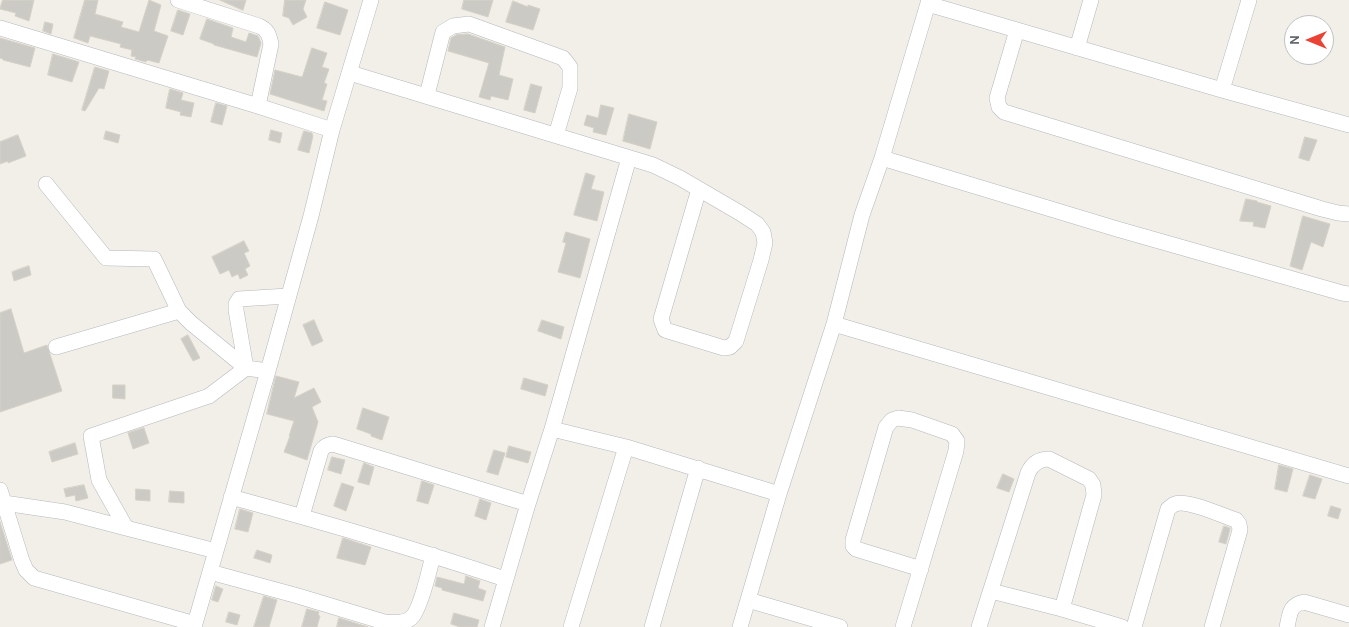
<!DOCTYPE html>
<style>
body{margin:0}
#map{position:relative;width:1349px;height:627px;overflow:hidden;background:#f1efe8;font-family:Karla,sans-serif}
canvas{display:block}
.north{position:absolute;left:1284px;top:15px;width:50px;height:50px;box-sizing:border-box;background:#fff;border:1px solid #bfc1c3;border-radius:50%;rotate:270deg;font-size:14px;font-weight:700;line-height:20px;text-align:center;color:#5f6368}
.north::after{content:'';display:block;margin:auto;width:18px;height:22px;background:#ea4335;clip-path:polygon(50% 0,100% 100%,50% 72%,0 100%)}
</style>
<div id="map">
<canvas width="1349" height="627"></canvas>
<div class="north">N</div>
</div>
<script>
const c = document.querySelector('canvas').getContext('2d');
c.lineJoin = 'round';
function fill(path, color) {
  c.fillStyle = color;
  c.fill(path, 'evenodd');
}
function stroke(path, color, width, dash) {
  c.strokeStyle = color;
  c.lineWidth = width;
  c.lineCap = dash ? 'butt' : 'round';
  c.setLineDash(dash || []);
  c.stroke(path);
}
const building = new Path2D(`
 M3 0H34L29 21 15 16 16 13 0 9Z
 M85 0H98L95 14 123 22 121 27 139 32 149 0 161 5 154 31 168 36 159 63 147 60 146 62 135 59 136 57 131 56 132 50 120 47 121 44 90 36 88 43 74 38Z
 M220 0H246L243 10Z
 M285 0H306L303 9 307 17 293 25 289 18 283 16Z
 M464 0H493L488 17 462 9Z
 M513 1 528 7V5L540 9 533 30 506 22Z
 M325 2 348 10 340 35 317 28Z
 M178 10 190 14 183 35 171 31Z
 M207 19 233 28 231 37 246 42 249 33 258 36 261 43 257 57 214 45V44L200 39Z
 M45 22 53 24 51 34 43 31Z
 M468 34 505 47 499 75 513 79 508 100 491 96 490 100 479 97 489 63 448 51 451 38 456 35Z
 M0 38 35 48 30 67 3 60V59L0 58Z
 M312 48 327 53 322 67 329 69 324 83 327 84 322 100 327 101 324 111 270 94 275 70 302 77Z
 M53 54 79 62 72 82 48 75Z
 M95 67 109 71 104 89 99 88 85 111 82 110Z
 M531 84 542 87 535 113 524 110Z
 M170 89 183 93 181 100 194 103 191 117 180 115 181 112 166 108Z
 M216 103 227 106 222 125 211 122Z
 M601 105 614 108 606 135 593 132 594 128 584 125 587 115 598 118Z
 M629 114 657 122 650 149 623 141Z
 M271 130 282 133 280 143 269 140Z
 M106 131 120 135 118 143 104 139Z
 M304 131 312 133 313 136 309 153 298 150Z
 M18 135 26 156 8 163V161L0 164V142Z
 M1305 137 1317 140 1309 161 1299 158Z
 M586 173 595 176 591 189 604 192 597 221 574 215Z
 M1246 199 1257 201V202L1271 206 1265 228 1253 226 1254 222 1240 221Z
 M1303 216 1330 224 1323 247 1311 242 1302 270 1290 266 1295 246Z
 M566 232 590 239 580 278 558 272 566 243 563 242Z
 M244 241 249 251 244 253 250 266 245 269 248 275 240 279 238 274 232 277 229 270 220 274 212 257Z
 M29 266 31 275 14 281 12 272Z
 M11 309 24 353 47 345 62 391 0 412V313Z
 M314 320 323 341 312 346 303 325Z
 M542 320 564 327 561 339 538 331Z
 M188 335 200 358 193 361 181 339Z
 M276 376 299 382 294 398 314 388 321 402 312 407 318 422 307 460 284 452 290 436H289L294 421 267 414Z
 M524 378 548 385 545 396 521 389Z
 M113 385H125V399L113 398Z
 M363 408 389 417 382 440 371 436V434L357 429Z
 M144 428 149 443 133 449 128 433Z
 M75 443 78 454 52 462 49 452Z
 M509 446 531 452 528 463 506 457Z
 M494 450 505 453 498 475 487 472Z
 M332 457 345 460 341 474 328 470Z
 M364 463 374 467 369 485 358 482Z
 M1279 465 1293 469 1287 492 1275 489Z
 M1003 474 1014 479 1009 492 997 488Z
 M1310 475 1322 479 1315 499 1303 496Z
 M422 481 434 485 428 504 417 501Z
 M342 483 354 487 346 511 334 506Z
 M84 485 88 498 76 501 75 495 66 497 64 489Z
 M136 489 150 490V501L136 500Z
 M170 491 184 492V503L169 502Z
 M480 499 491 503 486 520 475 516Z
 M1331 506 1341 509 1338 519 1328 516Z
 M240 509 253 513 248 532 235 529Z
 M0 522 12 560 0 564Z
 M1224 526 1230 528V529L1226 544 1219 542Z
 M343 538 371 547 365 565 337 558Z
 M257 550 272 555 270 563 254 558Z
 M466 576 480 581 478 588 486 591 483 601 442 590V588L435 586 437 577 464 584Z
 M216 586 223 589 218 602 212 600Z
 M264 596 277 600 269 627H254Z
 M307 609 319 612 318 615 320 616 317 627H302Z
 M229 612 240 615 237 625 226 622Z
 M454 613 479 620 477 627H460L451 624Z
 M339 618 368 627H337Z`);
const minor = new Path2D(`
 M178 0 259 26C268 30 269 35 271 44L258 106
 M928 4 1222 90 1349 125
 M0 28 258 106 332 130
 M1017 30 997 98 999 107 1004 112 1322 209 1338 213 1349 214
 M1077 48 1091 0
 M350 73 653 165 680 178 740 213 757 224 763 232 765 243 761 260 736 341 730 347 724 348 665 330 661 319 699 189
 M1222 90 1249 0
 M427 95 443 32 453 26 469 24 563 58 570 67V88L556 135
 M882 158 1117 229 1342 293 1349 294
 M46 184 106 258 154 259 179 311 191 323 246 368
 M834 324 1349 476
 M56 347 179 311
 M246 368 236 310V304L239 299 288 296
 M552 429 626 447 779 494
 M0 490 22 561 26 570 34 578 195 624
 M231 497C323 522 415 549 505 579
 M4 503 65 512 126 528
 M302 516 321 451C324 446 327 445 333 444L528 504
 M216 551 126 528 99 480 91 436 209 396 246 368 268 371
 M210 572 298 596 384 622C393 623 404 624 411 618 420 611 430 568 433 555
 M991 591 1062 609 1122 627
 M748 600 840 627
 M194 627 268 371 311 216 332 130 371 0
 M492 627 528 504 552 429 629 158
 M571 627 626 447
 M652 627 698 468
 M740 627 779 494 834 324 862 215 882 158 929 0
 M903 627 956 451 957 441 952 434 912 420 898 418 892 420 886 427 853 540V546L856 549 921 569
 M979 627 1028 473C1032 464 1039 459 1049 459L1089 479 1093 485 1094 495 1062 609
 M1134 627 1168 509C1169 508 1174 504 1175 504 1187 499 1223 516 1236 520L1239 524 1240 530 1212 627
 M1287 627C1290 614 1289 605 1304 602L1349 615`);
fill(building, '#cccac5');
stroke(building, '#d6d1c6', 1);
stroke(minor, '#b5b8bc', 16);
stroke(minor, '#fff', 15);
</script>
